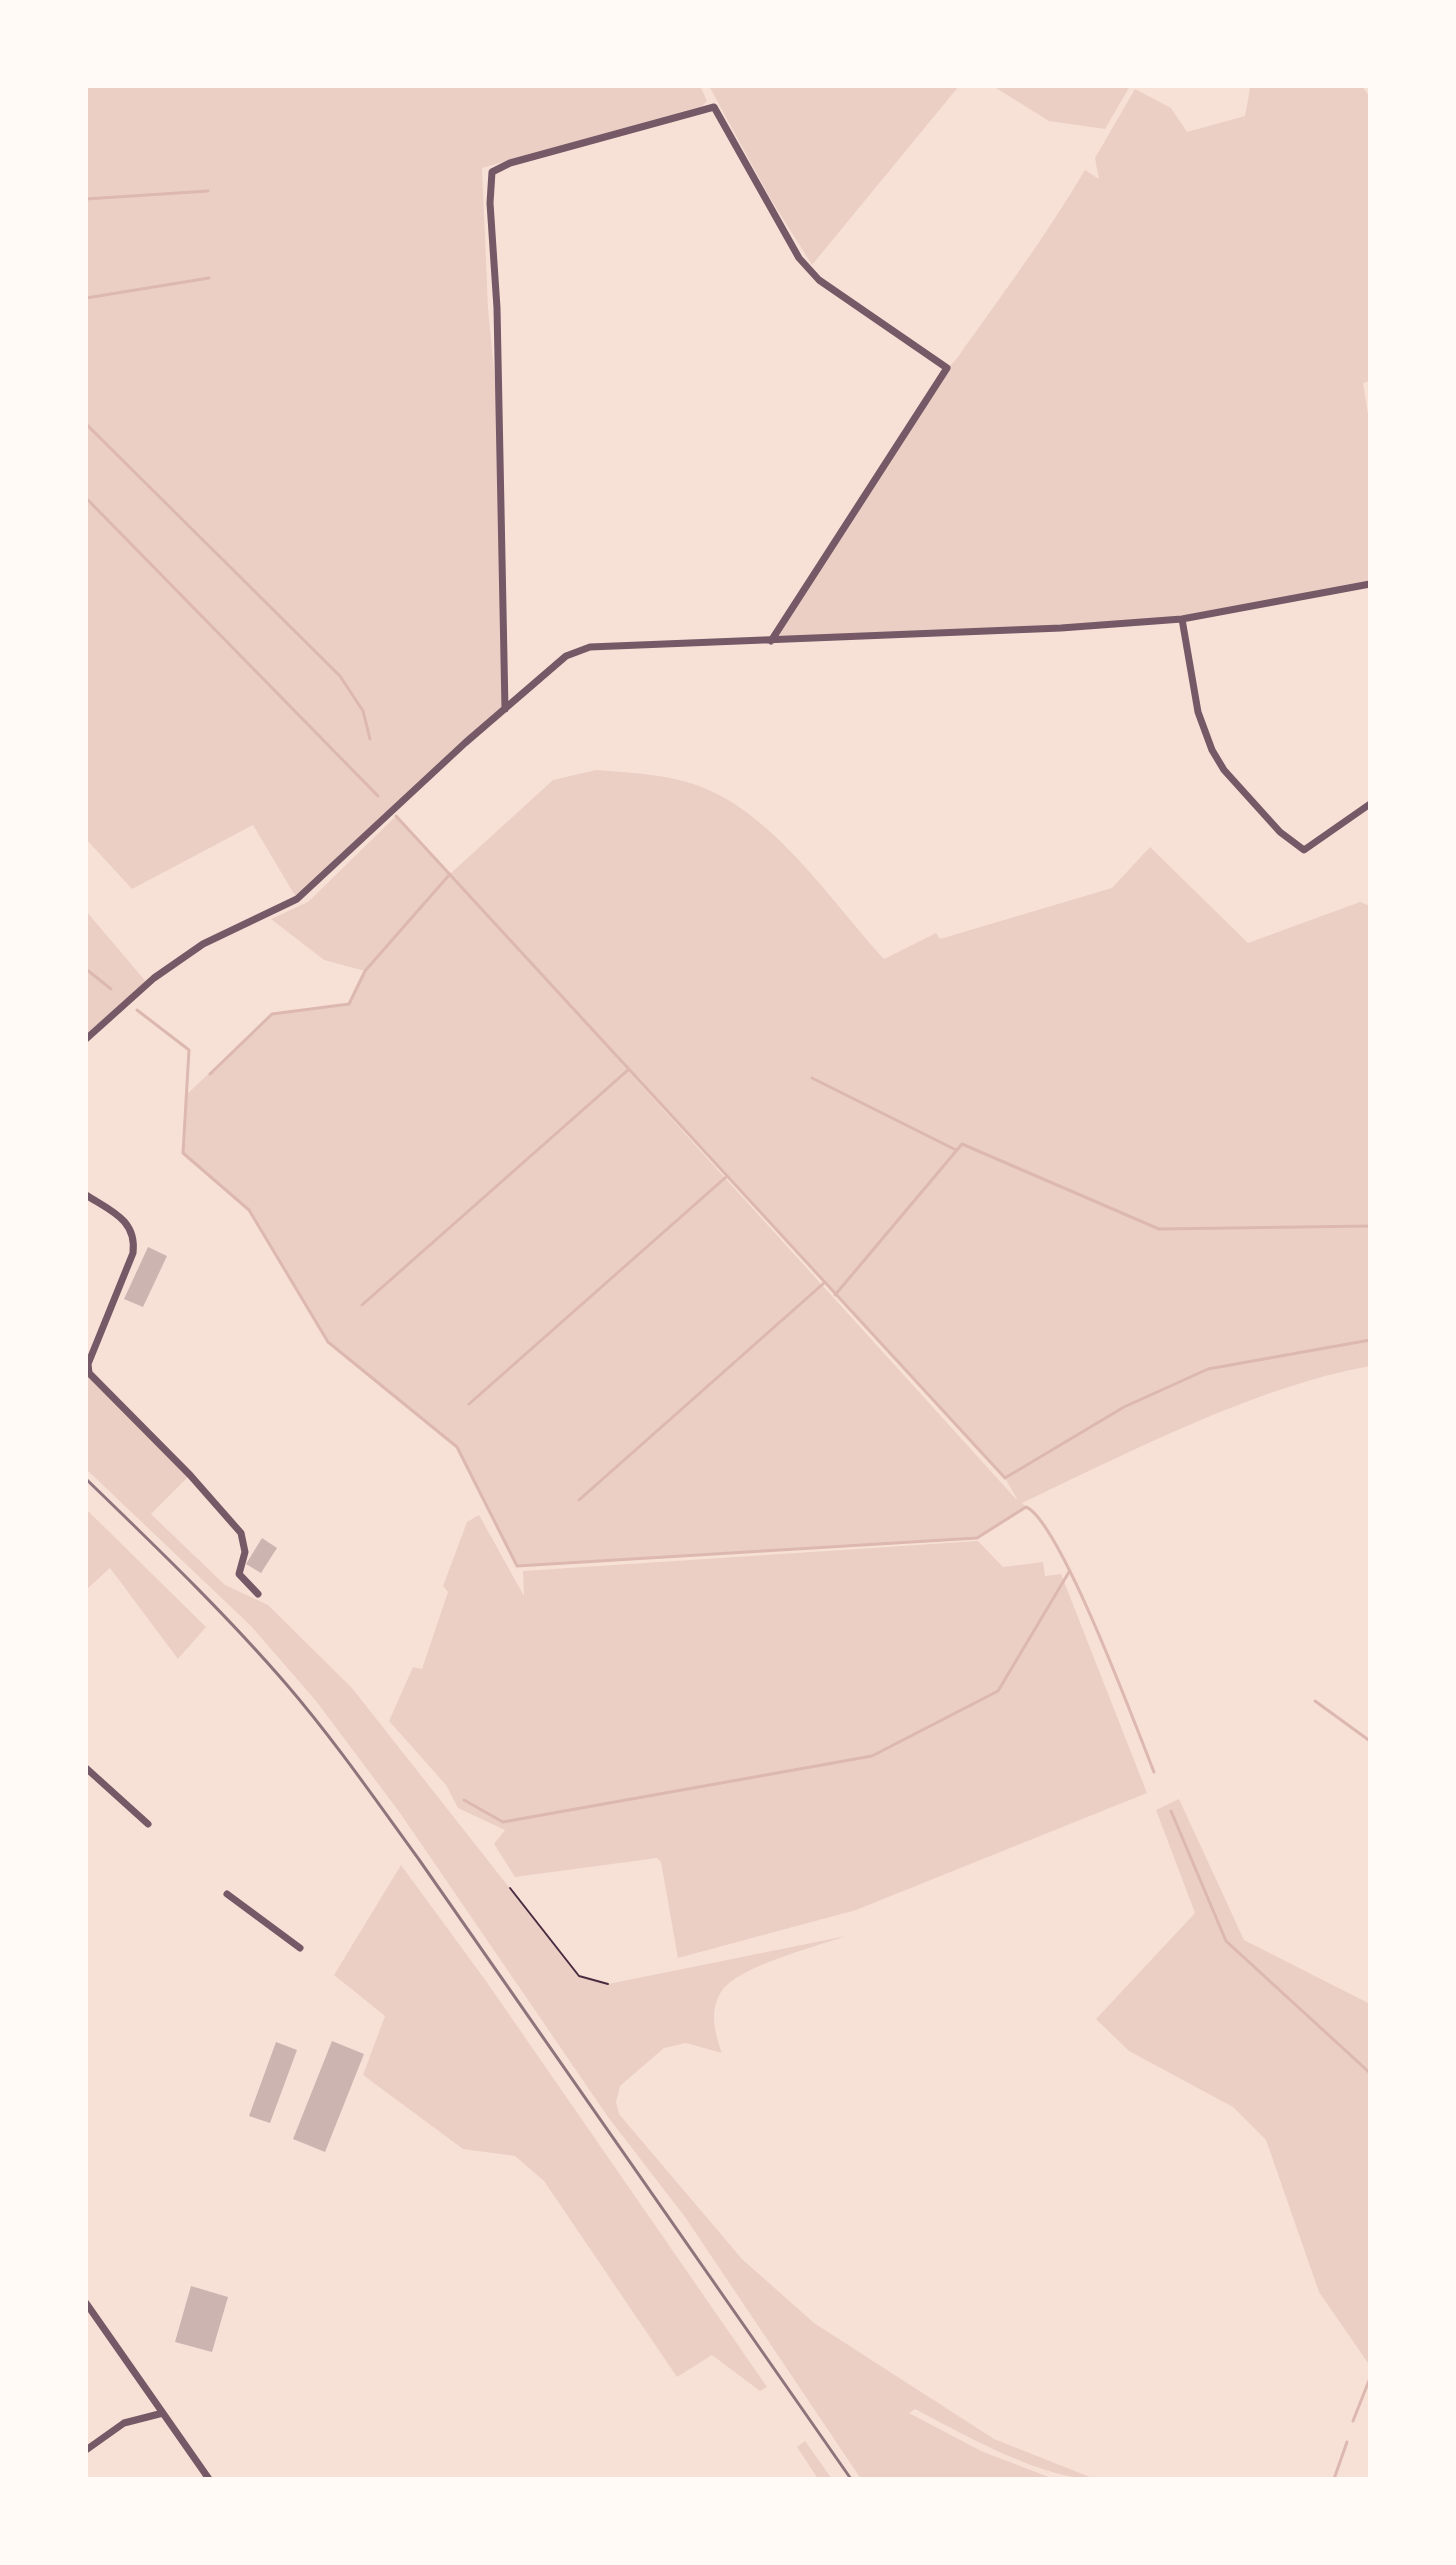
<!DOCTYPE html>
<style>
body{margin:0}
#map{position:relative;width:1456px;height:2565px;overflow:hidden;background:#f7e1d7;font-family:"Source Sans 3",sans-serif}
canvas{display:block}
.frame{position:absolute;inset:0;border:88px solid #fffaf5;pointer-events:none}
</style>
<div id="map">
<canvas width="1456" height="2565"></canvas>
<div class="frame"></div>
</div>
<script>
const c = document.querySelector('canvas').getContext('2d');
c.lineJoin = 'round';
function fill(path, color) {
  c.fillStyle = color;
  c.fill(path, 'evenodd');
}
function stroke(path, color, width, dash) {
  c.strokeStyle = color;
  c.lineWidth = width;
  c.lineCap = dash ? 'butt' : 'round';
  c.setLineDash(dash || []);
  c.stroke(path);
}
const green = new Path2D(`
 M86 86H700L707 101 702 106 482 168 488 308 498 413 505 709 297 899 253 825 132 889 86 839Z
 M709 86H959L812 265 770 198Z
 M993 86H1130L1105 129 1049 121Z
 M1246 86H1362L1370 97V381L1363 383 1370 427V584L1182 619 771 641 947 368C958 360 961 351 970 340 1010 284 1050 229 1085 170L1099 179 1095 158 1135 89 1171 108 1187 132 1245 116 1250 89Z
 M596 770C631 773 671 774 704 788 776 817 832 902 884 959L936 933 940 939 1112 888 1150 847 1248 943 1360 902 1370 906V1366C1254 1387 1128 1453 1022 1503L1026 1507 977 1538 517 1566 457 1447 328 1342 249 1210 183 1153 187 1094 272 1014 349 1004 365 971 324 960 271 919 308 902 396 816 450 874 553 780ZM611 1052 1005 1478 1017 1499H1016Z
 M86 911 148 984 86 1039Z
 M86 1363 89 1373 190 1475 151 1514 225 1585 268 1605 352 1688 579 1976 608 1984 846 1936C815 1947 738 1966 721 1992 709 2010 715 2034 722 2053L686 2043 664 2048 620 2086 616 2102 619 2114 742 2259 814 2323 994 2439 1095 2479C1041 2479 963 2434 915 2409L909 2413 981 2451 1054 2479H861L685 2217 608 2117 400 1813 316 1701 251 1626 86 1469Z
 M86 1509 206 1627 178 1659 110 1568 86 1590Z
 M479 1515 524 1596 523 1571 978 1541 1003 1567 1043 1562 1045 1576 1061 1574 1147 1793 856 1910 678 1958 661 1862 657 1858 515 1877 494 1844 505 1830 458 1808 446 1785 389 1721 413 1667 422 1669 448 1592 443 1586 467 1522Z
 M1179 1799 1244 1940 1370 2004V2366L1319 2292 1266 2140 1233 2107 1129 2051 1096 2019 1195 1913 1156 1810Z
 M401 1865 486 1981 767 2387 760 2391 712 2355 677 2377 544 2181 515 2156 463 2149 363 2075 385 2016 334 1975Z
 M805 2441 832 2479H818L797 2447Z`);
const stream = new Path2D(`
 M86 199 208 191
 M86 298 209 278
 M86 424 340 676 363 711 370 739
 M86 498 378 796
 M396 816 1005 1478 1124 1407 1208 1369 1370 1340
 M86 969 111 989
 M137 1010 189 1050 183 1153 249 1210 328 1342 457 1447 517 1566 977 1538 1026 1507C1060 1521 1136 1727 1154 1772
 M210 1074 272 1014 349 1004 365 971 450 874
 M812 1078 956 1150
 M835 1295 962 1144 1159 1229 1370 1226
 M362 1305 628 1070
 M469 1404 726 1177
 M579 1500 824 1283
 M1315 1701 1370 1741
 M464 1800 503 1822 872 1756 998 1691 1069 1572
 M1171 1811 1226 1941 1370 2073
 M1353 2421 1370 2378
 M1334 2479 1347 2442`);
const building = new Path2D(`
 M148 1247 167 1256 143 1307 124 1299Z
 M262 1538 277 1548 261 1573 246 1564Z
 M332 2041 364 2054 325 2152 293 2139Z
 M276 2042 297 2050 270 2123 249 2116Z
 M191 2286 228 2297 212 2352 175 2342Z`);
const path = new Path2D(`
 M510 1888 579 1976 608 1984`);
const minor = new Path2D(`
 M1182 619 1198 712 1212 750 1224 770 1280 832 1304 850 1370 804
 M505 709 497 308 490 203 492 172 510 163 714 107 799 258 819 280 947 368 771 641
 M86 1039 154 978 203 944 297 899 465 743 566 656 590 647 1061 628 1182 619 1370 584
 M86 1195C111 1211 137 1220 133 1253L88 1364 89 1373 190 1475 241 1533 245 1552 239 1574 258 1594
 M86 1768 148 1824
 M227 1894 300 1948
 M86 2303 209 2479
 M86 2450 124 2423 163 2413`);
const rail = new Path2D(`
 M86 1479C155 1546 224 1612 287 1685 335 1741 377 1802 420 1861L851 2479`);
fill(green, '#ebcfc5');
stroke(stream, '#dcb8b0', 3);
fill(building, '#ccb4b1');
stroke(path, '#4a2c40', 2);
stroke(minor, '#755966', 7);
stroke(rail, '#8f747c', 3);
</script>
